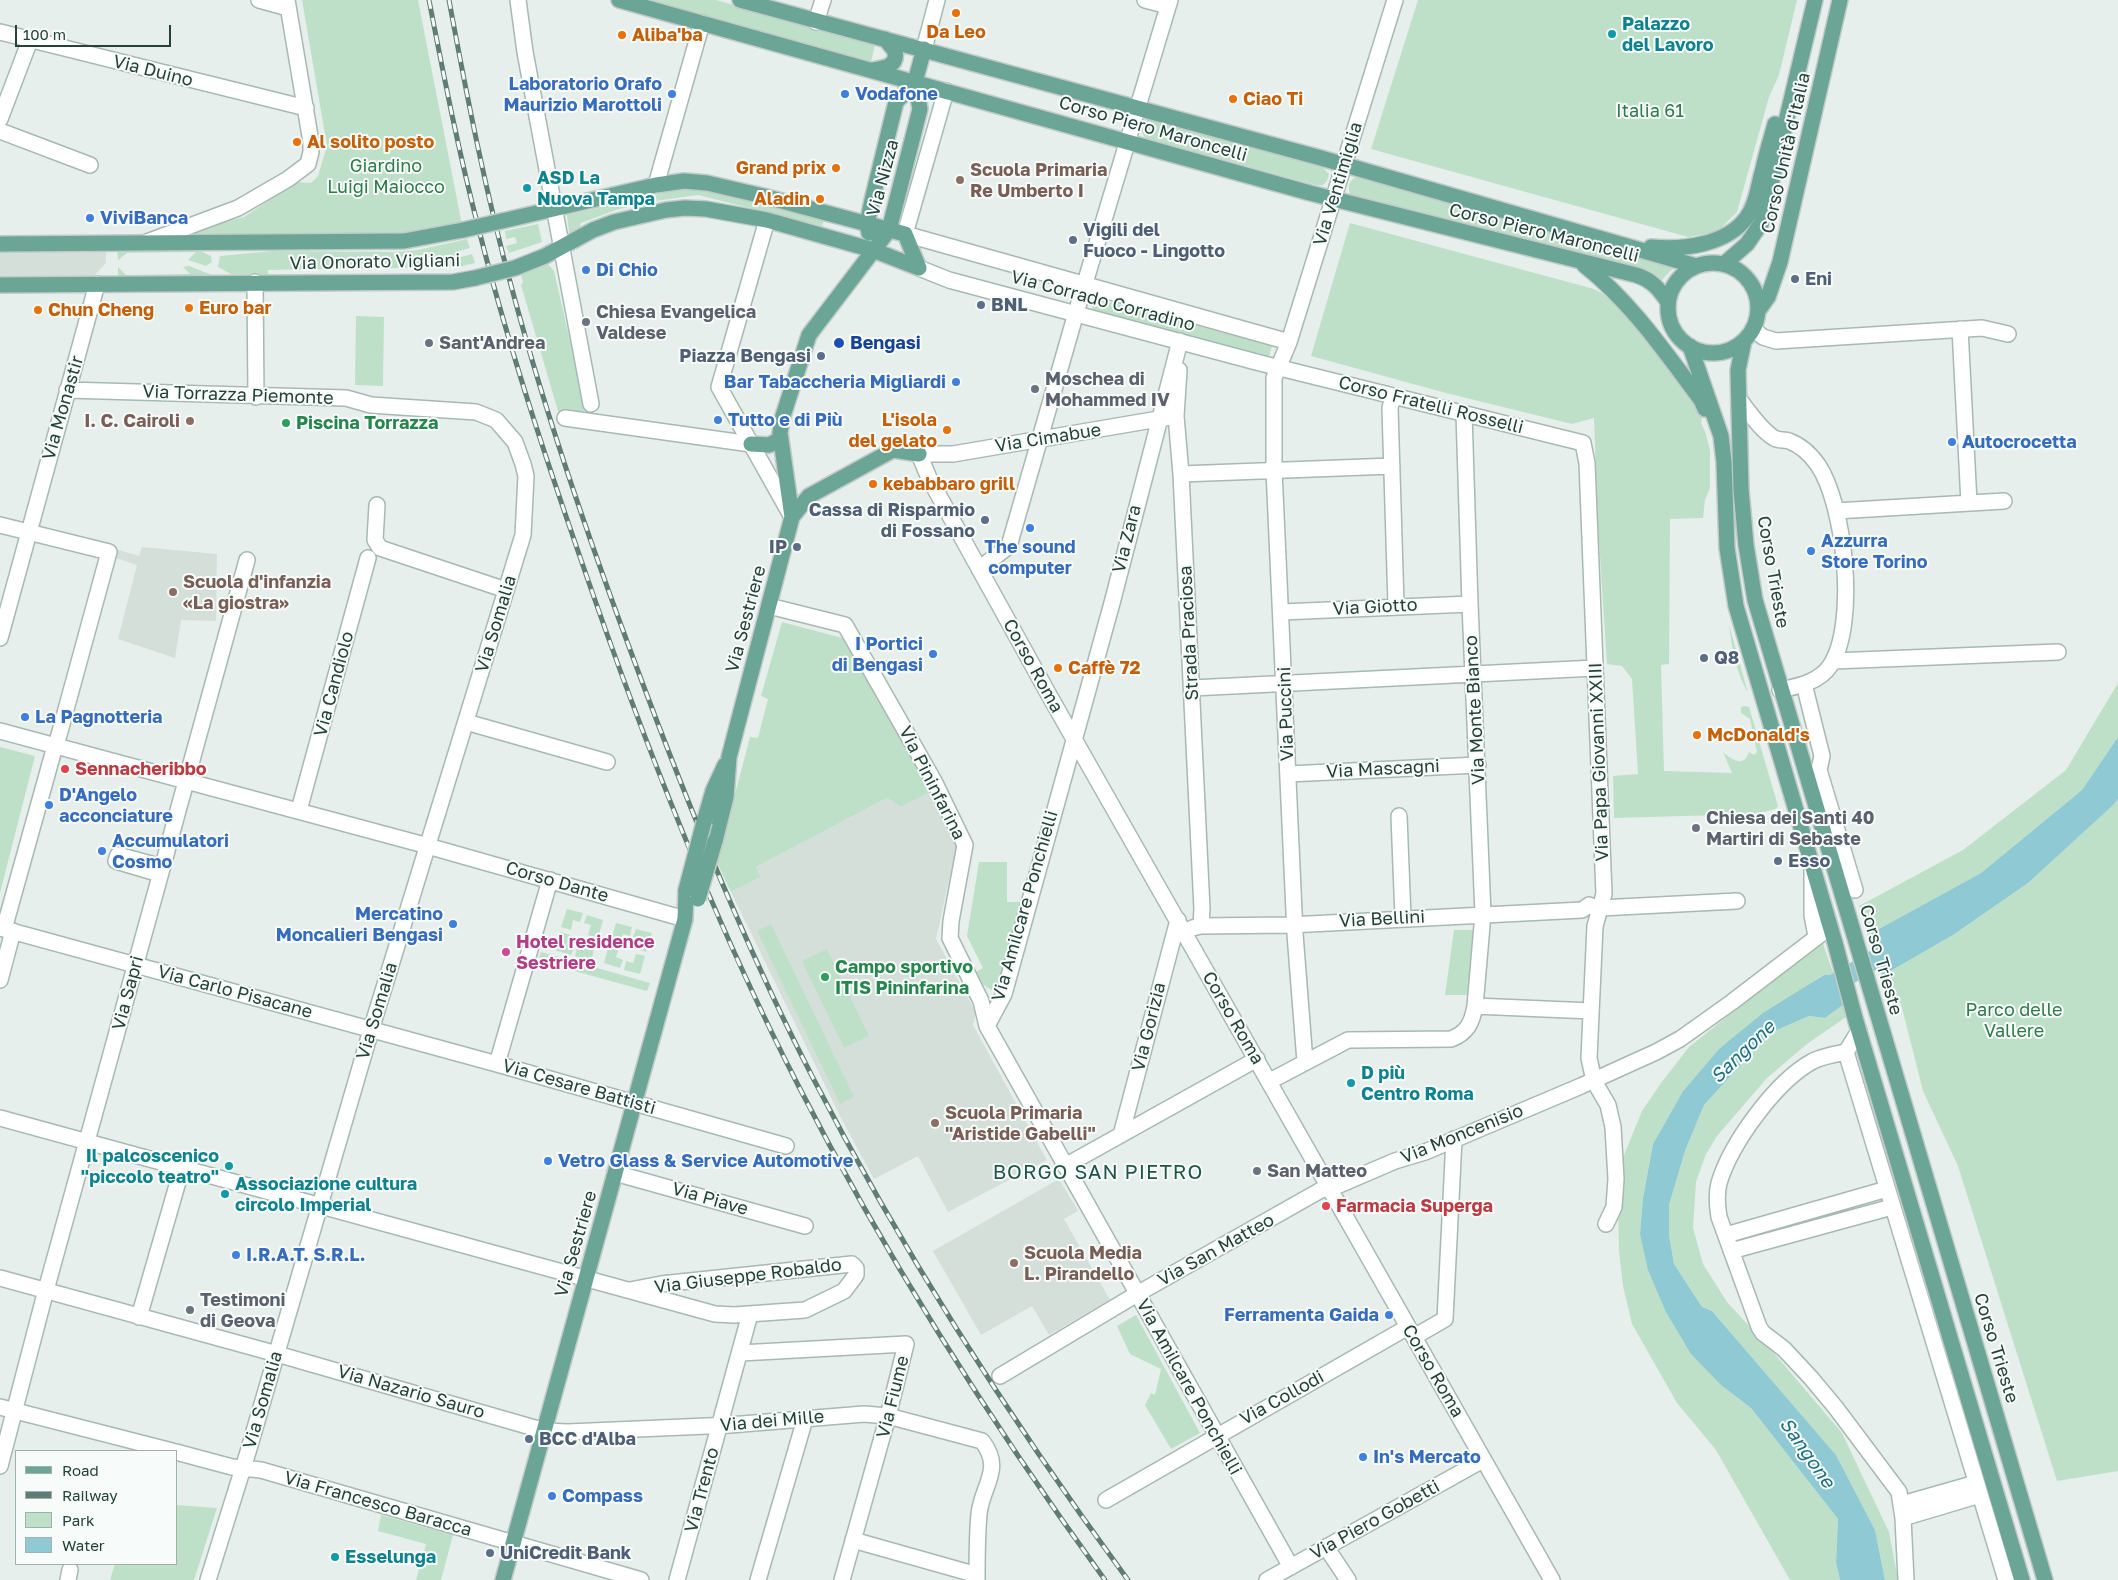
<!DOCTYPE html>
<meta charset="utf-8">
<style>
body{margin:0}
#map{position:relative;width:2118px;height:1580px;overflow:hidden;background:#e6efeb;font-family:"Golos Text",sans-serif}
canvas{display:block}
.legend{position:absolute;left:15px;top:1450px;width:162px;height:115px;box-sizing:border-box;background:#f7fbf9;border:1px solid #a3b1ad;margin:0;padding:6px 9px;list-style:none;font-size:15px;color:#24423a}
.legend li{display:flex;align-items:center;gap:10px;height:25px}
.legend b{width:25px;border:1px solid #a3b1ad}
.scale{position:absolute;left:15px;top:25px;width:156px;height:22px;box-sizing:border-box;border:2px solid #24423a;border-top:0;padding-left:6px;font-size:15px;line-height:18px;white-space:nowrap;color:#24423a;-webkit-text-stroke:4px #f7fbf9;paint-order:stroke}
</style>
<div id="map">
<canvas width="2118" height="1580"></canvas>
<ul class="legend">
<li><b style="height:6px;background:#6aa596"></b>Road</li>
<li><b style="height:6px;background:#5f7d75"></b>Railway</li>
<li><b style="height:14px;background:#bfe0c8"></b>Park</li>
<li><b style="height:14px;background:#8ec9d4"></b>Water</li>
</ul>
<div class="scale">100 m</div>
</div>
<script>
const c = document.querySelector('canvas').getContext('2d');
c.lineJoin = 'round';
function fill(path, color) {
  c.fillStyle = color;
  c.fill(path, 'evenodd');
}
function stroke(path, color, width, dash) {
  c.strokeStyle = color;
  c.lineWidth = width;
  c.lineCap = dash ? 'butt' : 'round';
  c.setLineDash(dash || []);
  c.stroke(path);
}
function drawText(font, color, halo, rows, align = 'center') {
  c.font = font + ' "Golos Text",sans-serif';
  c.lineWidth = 4;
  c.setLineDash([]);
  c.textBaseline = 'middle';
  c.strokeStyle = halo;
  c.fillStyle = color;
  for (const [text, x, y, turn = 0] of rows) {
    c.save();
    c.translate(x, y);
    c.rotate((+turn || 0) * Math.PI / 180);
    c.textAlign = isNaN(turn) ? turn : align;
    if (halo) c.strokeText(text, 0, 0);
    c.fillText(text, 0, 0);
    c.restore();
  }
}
const built = new Path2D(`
 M106 248V263L90 280H0V250Z
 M142 547 217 554 216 621 181 620 175 658 118 639 137 565 113 557 115 549 139 556Z
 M932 791 958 838 936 939 976 1013 973 1025 1047 1160 948 1212 918 1156 874 1179 841 1118 731 892 761 877 756 867 887 798 901 807Z
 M1059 1179 1078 1211 1064 1219 1110 1300 1049 1335 1032 1306 981 1335 933 1251Z`);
const green = new Path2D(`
 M302 0H418L463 230 437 236 147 242 244 217 296 182 311 183 318 176 327 146Z
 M646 0H716L875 45 871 62Z
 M1418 0H1797L1779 75 1769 97 1737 212 1717 232 1688 237 1371 149Z
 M1145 120H1151L1321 166 1329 174 1327 181 1323 185H1316L1145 138 1140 129Z
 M1356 177 1363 178 1676 265 1660 282 1649 273 1543 243 1520 242 1358 197 1350 194C1348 186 1348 182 1356 177Z
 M695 189 711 190 824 220 822 226 698 195 648 202 616 210 581 223 579 229 569 233 567 215 673 191Z
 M1350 223 1594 289 1603 294 1620 309 1703 411 1701 423 1706 434 1710 451V488L1705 500 1703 518 1670 519 1669 664 1661 665 1664 771 1732 773 1723 752C1732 760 1744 768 1749 752L1754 755 1757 752 1750 719 1741 713V707L1744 706 1749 707 1778 806 1776 809 1755 814 1614 818 1613 776 1638 774 1632 679 1622 666 1607 664 1598 525 1594 418 1572 424 1446 393 1311 356Z
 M538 224 542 242 509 253 506 246 517 243 515 237 506 239 505 231Z
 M467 239 470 248 459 251 461 257 472 254 475 263 458 267 268 270V275L231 274 218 267 220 256 272 251 394 252 418 250Z
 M117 247 198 250 211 256 212 262 206 266 188 260 196 252 127 253 118 260Z
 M546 262 554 271 586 411H558L521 285 523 282 520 271Z
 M189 266 215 276 118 280V267L126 275 190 274 183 267Z
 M1095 298 1272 346 1268 360 1091 312Z
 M356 316 384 317 383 386 355 385Z
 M782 622 846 639 932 791 901 807 887 798 756 867 761 877 731 892 717 863 750 737 758 738 768 699 761 696Z
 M1729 625 1748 693C1736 672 1732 649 1729 625Z
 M2118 683V737L2082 790 1981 873 1868 935 1859 906 1963 850 2066 770Z
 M0 747 35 756 0 893Z
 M2118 799V1471L2057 1481 1958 1166 1923 1091 1901 1004 1882 976 1953 935 2028 883Z
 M979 862H1007V902H1021L998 985 994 989 991 990 983 984 976 972 983 968 967 936Z
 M567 909 583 913 580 922 573 920 571 930 561 927Z
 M587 915 603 920 598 938 588 935 591 925 584 923Z
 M616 923 632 927 630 936 623 934 620 944 611 941Z
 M771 924 854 1097 840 1104 757 931Z
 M636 929 652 933 646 952 637 949 640 939 633 937Z
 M1454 930H1476L1469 995H1445Z
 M561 932 570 935 567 944 574 947 571 955 555 950Z
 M587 940 596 942 591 961 575 956 577 948 584 949Z
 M1822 941 1834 975H1823L1719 1049 1683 1091 1653 1144 1643 1198 1640 1234 1721 1385 1751 1408 1838 1519 1836 1562 1840 1580H1790L1716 1450 1677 1403 1632 1324 1623 1286 1619 1251 1618 1206 1622 1160 1642 1111 1661 1083 1689 1047Z
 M609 945 619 948 616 957 623 960 620 968 604 963Z
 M827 949 869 1036 844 1048 802 961Z
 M541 952 650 983 647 991 538 961Z
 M636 954 645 956 640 974 624 970 626 961 633 963Z
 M1843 1005 1846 1017 1807 1044 1767 1078 1717 1136 1706 1154 1696 1182 1693 1228 1703 1264 1727 1302 1774 1353 1842 1433 1889 1532 1898 1580H1885L1875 1530 1836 1455 1712 1311 1702 1307 1674 1264 1669 1235V1205L1685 1151 1704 1105 1770 1033 1809 1016 1825 1018Z
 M1136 1315 1200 1433 1171 1449 1145 1405 1151 1393 1155 1395 1161 1369 1130 1354 1117 1326Z
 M176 1505 217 1508 194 1580H110L115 1564H176Z
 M381 1515 453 1535 441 1580H416L426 1544 378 1531Z`);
const water = new Path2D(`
 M2118 737V799L2113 805 2028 883 1953 935 1882 976 1868 935 1981 873 2082 790Z
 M1824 975H1834L1843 1005 1825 1018 1809 1016 1770 1033 1704 1105 1685 1151 1669 1205V1235L1674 1264 1702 1307 1712 1311 1836 1455 1875 1530 1885 1580H1840L1836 1562 1838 1519 1751 1408 1721 1385 1691 1354 1666 1312 1648 1270 1640 1234 1643 1198 1653 1144 1683 1091 1719 1049 1763 1013Z`);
const river = new Path2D(`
 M1814 996 1897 946`);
const minor = new Path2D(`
 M259 0 288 8
 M518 0 525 52 591 404
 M1145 0 1168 6
 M816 22 823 0
 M0 32 306 108
 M924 49 937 0
 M946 91 905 234 1289 342
 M0 119 30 40
 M0 131 90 165
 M656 185 702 23
 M767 220 719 387 792 517
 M147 242 238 208 288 179 308 164 311 152V142L287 0
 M919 268 949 280 1260 363 1583 443 1587 463 1604 894 1595 926 1589 1058 1594 1081 1608 1105 1613 1127 1616 1179 1614 1207 1606 1224
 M255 282 256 397
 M1753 329 1763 337 1776 341 1982 328 2008 334
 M1960 329 1969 503
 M1179 370 1176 416 1181 474 1202 909 1201 926
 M67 390 346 398 371 405 476 412 496 420 515 442 523 464 526 476 523 535 371 1030 248 1452 208 1580
 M1393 396 1390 408 1396 605
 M1739 399C1749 412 1760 429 1774 438 1779 441 1784 439 1789 441 1800 445 1811 455 1818 465 1845 505 1858 625 1830 666 1819 682 1799 686 1780 690
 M1176 416 953 454H919L929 478 1049 695 1552 1580
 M565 418 751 444
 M1181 474 1392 466
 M377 505 375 540 380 548 506 590
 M1836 511 2004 501
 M0 525 109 552 56 746
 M979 569 1009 546 1076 313 1170 0
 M769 606 845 625 934 781 965 845 951 921 950 938 981 1001 987 1026 1291 1567
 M1281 612 1470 604
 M0 638 97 284
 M1833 661 2058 652
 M1804 684 1822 756 1819 770 1855 890
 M1192 688 1595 668
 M466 722 607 762
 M0 731 417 843 685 919
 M1288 774 1478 765
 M299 810 368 558
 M1399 816 1403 918
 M1812 870V915L1816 936
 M160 874 116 861 118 855 162 867
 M0 928 497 1064 786 1146
 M1192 928 1201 926 1290 925 1582 910 1589 905 1595 908H1600L1737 901
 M4 929 55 746
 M0 980 13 931
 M1475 1006 1591 1011
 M987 1026 1004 994 1112 603 1180 341
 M1859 1031 1846 1052 2006 1580
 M1846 1052C1835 1054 1823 1056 1813 1061 1776 1081 1731 1143 1719 1183 1716 1195 1717 1205 1719 1217L1759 1327 1763 1333 1784 1349 1811 1378 1836 1408 1899 1492 1903 1518 1906 1580
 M1305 1062 1295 934 1274 470V378L1289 342 1395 0
 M497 1064 550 880
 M1270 1081 1348 1040 1451 1039C1467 1033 1472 1023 1475 1006L1483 914 1470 604 1464 414
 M0 1118 715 1314 734 1315 805 1310 844 1291 856 1275V1268L852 1264 661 1284 630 1290
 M1121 1135 1178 920
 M1065 1166 1257 1059
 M615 1173 805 1226
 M1726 1235 1887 1189
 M1731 1251 1892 1207
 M0 1278 277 1354 545 1431 568 1432 730 1425 864 1414 888 1416 982 1441C1004 1469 982 1485 979 1514 977 1536 977 1558 977 1580
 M139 1317 182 1168
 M1414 1337 1445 1319 1454 1139
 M740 1353 906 1344 888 1416 842 1580
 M1000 1376 1137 1294 1321 1190 1339 1185 1395 1161 1425 1152 1581 1086 1656 1052 1680 1039 1732 1002 1830 927
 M0 1407 172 1451
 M176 1452 232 1467 261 1470 641 1580
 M0 1466 46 1290 247 560
 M1106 1500 1408 1327
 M1902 1504 1976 1483
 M1903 1518 1980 1495
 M853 1540 977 1575
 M1326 1547 1348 1580
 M68 1580 70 1570
 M677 1580 750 1314
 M758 1580 805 1419
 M1267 1580 1483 1460`);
const major = new Path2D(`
 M619 0 1310 193 1636 275C1652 280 1659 289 1668 302
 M740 0 1321 158 1696 266
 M873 70C885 68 898 66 895 51L885 39
 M502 221 656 185 684 181 707 183 763 196 905 234
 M869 233 867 224 872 200 896 102 915 82 924 49
 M905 234 919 268
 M0 244 404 241 463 230
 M1651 247C1683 250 1727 245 1747 217 1757 203 1758 185 1763 169 1766 154 1771 139 1775 124
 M1668 308a45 45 0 1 1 90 0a45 45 0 1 1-90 0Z
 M1724 264 1747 244 1762 222 1815 0
 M1584 265C1631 302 1665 352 1701 400L1705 409
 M515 268 545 256 593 230 614 222 666 210 685 208 706 209 767 220 873 250 919 268
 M0 285 453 282 475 278
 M1758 311 1768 297 1780 262 1840 0
 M1744 341 1738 370 1741 490 1746 545 1755 600 2045 1580
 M1690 346 1721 436 1724 462 1727 548 1736 606 1835 943 1855 1018 2022 1580
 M751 444 769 445 781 439
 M792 517 780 433 782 419 809 335 889 230 920 109 915 82
 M704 822 713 791 725 765
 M715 841 726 797 729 757 792 517 809 496 893 450 919 454
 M503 1580 685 919 686 890`);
const rail = new Path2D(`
 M429 0C444 77 459 154 479 230 511 357 553 480 596 603 654 768 718 929 798 1085 886 1257 991 1423 1105 1580
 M449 0C467 97 486 194 512 289 549 427 597 562 647 695 696 825 749 954 813 1078 904 1254 1011 1421 1128 1580`);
const majorBridge = new Path2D(`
 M463 230 502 221
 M475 278 515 268
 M686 890 704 822
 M698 899 715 841`);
const markers = [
 [956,13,5,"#e8710a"],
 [1612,34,5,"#0f9aa8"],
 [622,35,5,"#e8710a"],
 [672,94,5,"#3f7fe0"],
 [845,94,5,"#3f7fe0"],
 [1233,99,5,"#e8710a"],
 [297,142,5,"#e8710a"],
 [836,168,5,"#e8710a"],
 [960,180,5,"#8d6e63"],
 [527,188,5,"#0f9aa8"],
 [820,199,5,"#e8710a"],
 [90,218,5,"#3f7fe0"],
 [1073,240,5,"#5c6f8a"],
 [586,270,5,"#3f7fe0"],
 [1795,279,5,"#5c6f8a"],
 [981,305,5,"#5c6f8a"],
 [189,308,5,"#e8710a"],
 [38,310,5,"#e8710a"],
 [586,322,5,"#6b7280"],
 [429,343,5,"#6b7280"],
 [839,343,6,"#1a4fb4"],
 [821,356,5,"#5c6f8a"],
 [956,382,5,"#3f7fe0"],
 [1035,389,5,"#6b7280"],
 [718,420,5,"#3f7fe0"],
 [190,421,5,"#8d6e63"],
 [286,423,5,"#2e9e5b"],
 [947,430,5,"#e8710a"],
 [1952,442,5,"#3f7fe0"],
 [873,484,5,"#e8710a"],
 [985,520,5,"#5c6f8a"],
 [1030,528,5,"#3f7fe0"],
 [797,547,5,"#5c6f8a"],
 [1811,551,5,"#3f7fe0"],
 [173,592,5,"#8d6e63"],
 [933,654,5,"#3f7fe0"],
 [1704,658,5,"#5c6f8a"],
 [1058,668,5,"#e8710a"],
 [25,717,5,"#3f7fe0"],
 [1697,735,5,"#e8710a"],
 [65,769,5,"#e0444e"],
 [49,805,5,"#3f7fe0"],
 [1696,828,5,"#6b7280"],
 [102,851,5,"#3f7fe0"],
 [1778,861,5,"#5c6f8a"],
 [453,924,5,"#3f7fe0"],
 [506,952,5,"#d1479c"],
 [825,977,5,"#2e9e5b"],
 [1351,1083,5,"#0f9aa8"],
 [935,1123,5,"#8d6e63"],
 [548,1161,5,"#3f7fe0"],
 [229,1166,5,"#0f9aa8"],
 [1257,1171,5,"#6b7280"],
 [225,1194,5,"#0f9aa8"],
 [1326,1206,5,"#e0444e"],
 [236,1255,5,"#3f7fe0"],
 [1014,1263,5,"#8d6e63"],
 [190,1310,5,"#6b7280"],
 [1389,1315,5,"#3f7fe0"],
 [529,1439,5,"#5c6f8a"],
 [1363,1457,5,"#3f7fe0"],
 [552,1496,5,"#3f7fe0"],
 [490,1553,5,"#5c6f8a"],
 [335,1557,5,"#0f9aa8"]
];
const cultureNames = [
 ["Palazzo",1622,24],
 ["del Lavoro",1622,45],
 ["ASD La",537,178],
 ["Nuova Tampa",537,199],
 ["D più",1361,1073],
 ["Centro Roma",1361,1094],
 ["Il palcoscenico",219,1156,"right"],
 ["\"piccolo teatro\"",219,1177,"right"],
 ["Associazione cultura",235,1184],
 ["circolo Imperial",235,1205],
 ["Esselunga",345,1557]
];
const foodNames = [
 ["Da Leo",956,32,"center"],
 ["Aliba'ba",632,35],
 ["Ciao Ti",1243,99],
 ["Al solito posto",307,142],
 ["Grand prix",826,168,"right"],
 ["Aladin",810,199,"right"],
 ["Euro bar",199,308],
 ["Chun Cheng",48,310],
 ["L'isola",937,420,"right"],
 ["del gelato",937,441,"right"],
 ["kebabbaro grill",883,484],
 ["Caffè 72",1068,668],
 ["McDonald's",1707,735]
];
const streetNames = [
 ["Via Duino",153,71,14],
 ["Corso Piero Maroncelli",1153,129,16],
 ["Corso Unità d'Italia",1786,153,-77],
 ["Via Nizza",883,178,-75],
 ["Via Ventimiglia",1338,184,-73],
 ["Corso Piero Maroncelli",1544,233,14],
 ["Via Onorato Vigliani",375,262,-1],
 ["Via Corrado Corradino",1103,301,15],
 ["Via Torrazza Piemonte",238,395,2],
 ["Corso Fratelli Rosselli",1431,405,14],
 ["Via Monastir",63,408,-74],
 ["Via Cimabue",1048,438,-9],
 ["Via Zara",1127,539,-76],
 ["Corso Trieste",1773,572,80],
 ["Via Giotto",1375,607,-3],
 ["Via Sestriere",746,619,-75],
 ["Via Somalia",496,624,-73],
 ["Strada Praciosa",1189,633,-93],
 ["Corso Roma",1033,666,61],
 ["Via Candiolo",334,684,-75],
 ["Via Monte Bianco",1475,710,-93],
 ["Via Puccini",1286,714,-92],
 ["Via Papa Giovanni XXIII",1599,762,-92],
 ["Via Mascagni",1383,769,-3],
 ["Via Pininfarina",932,783,63],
 ["Corso Dante",557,882,16],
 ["Via Amilcare Ponchielli",1025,906,-74],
 ["Via Bellini",1382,919,-3],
 ["Corso Trieste",1881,960,74],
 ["Via Carlo Pisacane",235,992,15],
 ["Via Sapri",128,993,-75],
 ["Via Somalia",377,1011,-73],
 ["Corso Roma",1233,1018,60],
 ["Via Gorizia",1149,1027,-76],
 ["Via Cesare Battisti",579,1087,16],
 ["Via Moncenisio",1462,1134,-22],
 ["Via Piave",710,1199,16],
 ["Via Sestriere",576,1244,-74],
 ["Via San Matteo",1216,1250,-29],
 ["Via Giuseppe Robaldo",748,1276,-7],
 ["Corso Trieste",1996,1348,73],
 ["Corso Roma",1433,1371,60],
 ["Via Amilcare Ponchielli",1189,1387,61],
 ["Via Nazario Sauro",411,1392,16],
 ["Via Fiume",893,1397,-76],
 ["Via Collodi",1282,1398,-29],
 ["Via Somalia",263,1400,-74],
 ["Via dei Mille",772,1421,-5],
 ["Via Trento",702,1490,-75],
 ["Via Francesco Baracca",378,1504,16],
 ["Via Piero Gobetti",1375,1520,-29]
];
const shopNames = [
 ["Laboratorio Orafo",662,84,"right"],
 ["Maurizio Marottoli",662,105,"right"],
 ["Vodafone",855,94],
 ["ViviBanca",100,218],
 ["Di Chio",596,270],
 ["Bar Tabaccheria Migliardi",946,382,"right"],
 ["Tutto e di Più",728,420],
 ["Autocrocetta",1962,442],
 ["Azzurra",1821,541],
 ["Store Torino",1821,562],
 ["The sound",1030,547,"center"],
 ["computer",1030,568,"center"],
 ["I Portici",923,644,"right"],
 ["di Bengasi",923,665,"right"],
 ["La Pagnotteria",35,717],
 ["D'Angelo",59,795],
 ["acconciature",59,816],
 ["Accumulatori",112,841],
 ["Cosmo",112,862],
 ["Mercatino",443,914,"right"],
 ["Moncalieri Bengasi",443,935,"right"],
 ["Vetro Glass & Service Automotive",558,1161],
 ["I.R.A.T. S.R.L.",246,1255],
 ["Ferramenta Gaida",1379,1315,"right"],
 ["In's Mercato",1373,1457],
 ["Compass",562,1496]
];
const parkNames = [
 ["Italia 61",1650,111],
 ["Giardino",386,166],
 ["Luigi Maiocco",386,187],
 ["Parco delle",2014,1010],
 ["Vallere",2014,1031]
];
const educationNames = [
 ["Scuola Primaria",970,170],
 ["Re Umberto I",970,191],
 ["I. C. Cairoli",180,421,"right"],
 ["Scuola d'infanzia",183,582],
 ["«La giostra»",183,603],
 ["Scuola Primaria",945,1113],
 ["\"Aristide Gabelli\"",945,1134],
 ["Scuola Media",1024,1253],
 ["L. Pirandello",1024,1274]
];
const serviceNames = [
 ["Vigili del",1083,230],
 ["Fuoco - Lingotto",1083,251],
 ["Eni",1805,279],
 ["BNL",991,305],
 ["Piazza Bengasi",811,356,"right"],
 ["Cassa di Risparmio",975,510,"right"],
 ["di Fossano",975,531,"right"],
 ["IP",787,547,"right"],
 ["Q8",1714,658],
 ["Esso",1788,861],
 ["BCC d'Alba",539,1439],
 ["UniCredit Bank",500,1553]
];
const worshipNames = [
 ["Chiesa Evangelica",596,312],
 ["Valdese",596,333],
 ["Sant'Andrea",439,343],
 ["Moschea di",1045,379],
 ["Mohammed IV",1045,400],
 ["Chiesa dei Santi 40",1706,818],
 ["Martiri di Sebaste",1706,839],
 ["San Matteo",1267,1171],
 ["Testimoni",200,1300],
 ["di Geova",200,1321]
];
const transitNames = [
 ["Bengasi",850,343]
];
const leisureNames = [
 ["Piscina Torrazza",296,423],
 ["Campo sportivo",835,967],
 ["ITIS Pininfarina",835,988]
];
const healthNames = [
 ["Sennacheribbo",75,769],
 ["Farmacia Superga",1336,1206]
];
const hotelNames = [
 ["Hotel residence",516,942],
 ["Sestriere",516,963]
];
const waterNames = [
 ["Sangone",1743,1052,-44],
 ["Sangone",1807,1453,55]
];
const quarterNames = [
 ["BORGO SAN PIETRO",1098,1173]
];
fill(built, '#d4dfda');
fill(green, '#bfe0c8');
fill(water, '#8ec9d4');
stroke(river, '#8ec9d4', 19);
stroke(minor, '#a8b8b2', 18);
stroke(major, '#c2cac8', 18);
stroke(minor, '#fff', 15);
stroke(major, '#6aa596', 15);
stroke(rail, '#5f7d75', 5);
stroke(rail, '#f7fbf9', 3, [9]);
stroke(majorBridge, '#c2cac8', 18, []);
stroke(majorBridge, '#6aa596', 15);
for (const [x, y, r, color] of markers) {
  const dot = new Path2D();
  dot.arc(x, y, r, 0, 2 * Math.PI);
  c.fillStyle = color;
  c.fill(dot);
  stroke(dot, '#f7fbf9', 2);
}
drawText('bold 18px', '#0d838f', '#f7fbf9', cultureNames, 'left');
drawText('bold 18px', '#c56008', '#f7fbf9', foodNames, 'left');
drawText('18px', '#24423a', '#f7fbf9', streetNames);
drawText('bold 18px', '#366cbe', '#f7fbf9', shopNames, 'left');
drawText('18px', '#2d7a4b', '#f7fbf9', parkNames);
drawText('bold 18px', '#785e54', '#f7fbf9', educationNames, 'left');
drawText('bold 18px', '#4e5e75', '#f7fbf9', serviceNames, 'left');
drawText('bold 18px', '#5b616d', '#f7fbf9', worshipNames, 'left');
drawText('bold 18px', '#164399', '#f7fbf9', transitNames, 'left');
drawText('bold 18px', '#27864d', '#f7fbf9', leisureNames, 'left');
drawText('bold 18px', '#be3a42', '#f7fbf9', healthNames, 'left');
drawText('bold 18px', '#b23c85', '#f7fbf9', hotelNames, 'left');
drawText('italic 19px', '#1c6f80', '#f7fbf9', waterNames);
c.letterSpacing = '1px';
drawText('20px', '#1f5548', '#f7fbf9', quarterNames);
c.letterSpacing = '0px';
</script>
